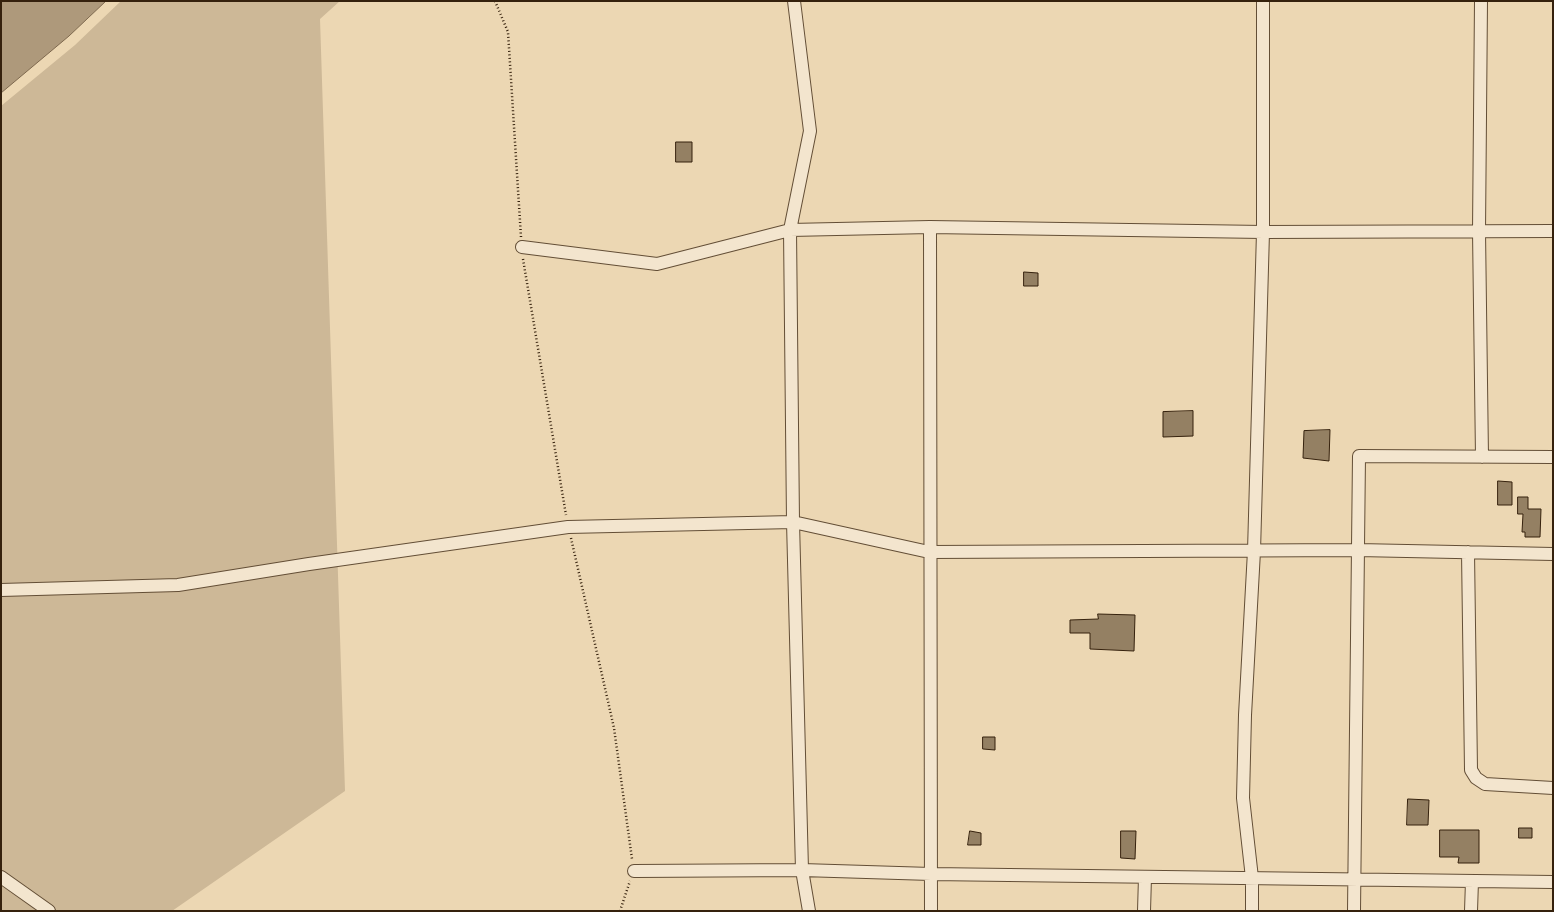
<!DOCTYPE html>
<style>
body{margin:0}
#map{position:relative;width:1554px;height:912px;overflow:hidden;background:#ecd7b3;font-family:"Old Standard TT",serif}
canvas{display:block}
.frame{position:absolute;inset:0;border:2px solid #35210d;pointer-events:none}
</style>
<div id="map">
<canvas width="1554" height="912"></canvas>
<div class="frame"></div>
</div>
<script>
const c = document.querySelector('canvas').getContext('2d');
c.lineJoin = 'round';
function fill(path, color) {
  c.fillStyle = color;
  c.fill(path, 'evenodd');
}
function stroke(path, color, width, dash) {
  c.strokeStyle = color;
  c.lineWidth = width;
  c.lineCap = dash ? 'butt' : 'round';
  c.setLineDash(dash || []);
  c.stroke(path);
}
const green = new Path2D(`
 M121 1H340L320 19 345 791 172 911H1V106L75 45Z`);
const water = new Path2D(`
 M1 1H106L69 36 1 93Z`);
const building = new Path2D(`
 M676 142H692V162H676Z
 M1024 272 1038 273V286H1024Z
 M1193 411V436L1163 437V412Z
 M1330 430 1329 461 1303 458 1304 431Z
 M1498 481 1512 482V505H1498Z
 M1518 497H1528V509H1541L1540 537H1525V532H1522L1523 514H1518Z
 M1098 614 1135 615 1134 651 1090 649V633H1070V620L1098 619Z
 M983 737H995V750L983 749Z
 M1408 799 1429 800 1428 825H1407Z
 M1519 828H1532V838H1519Z
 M1440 830H1479V863H1458L1459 857H1440Z
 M970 831 981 833V845H968Z
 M1121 831H1136L1135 859 1121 858Z`);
const path = new Path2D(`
 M495 1 508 32 521 237
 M523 259 566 515
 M571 538 614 728 632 859
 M620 911 630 881`);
const minor = new Path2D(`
 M794 1 810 131 790 230 793 522 802 870 809 911
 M1481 1 1479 231 1482 457
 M930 227 931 911
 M522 247 657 264 790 230 930 227 1263 232 1553 231
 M1468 552 1471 770 1476 778 1485 784 1553 788
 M1 590 178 585 309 564 568 527 793 522 929 552 1358 550 1553 554
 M634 871 802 870 931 874 1553 882
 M1 877 49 911
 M1144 911 1145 877
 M1252 911V878L1243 798 1245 715 1254 551 1263 232V1
 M1354 911 1359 456 1553 457
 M1471 911 1472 881`);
fill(green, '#cdb897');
fill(water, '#ae997b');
stroke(water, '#7e694f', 1);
fill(building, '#948063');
stroke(building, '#35210d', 1);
stroke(minor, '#634e36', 14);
stroke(path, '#35210d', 2.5, [1, 2.5]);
stroke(minor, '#f3e5ce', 12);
</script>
